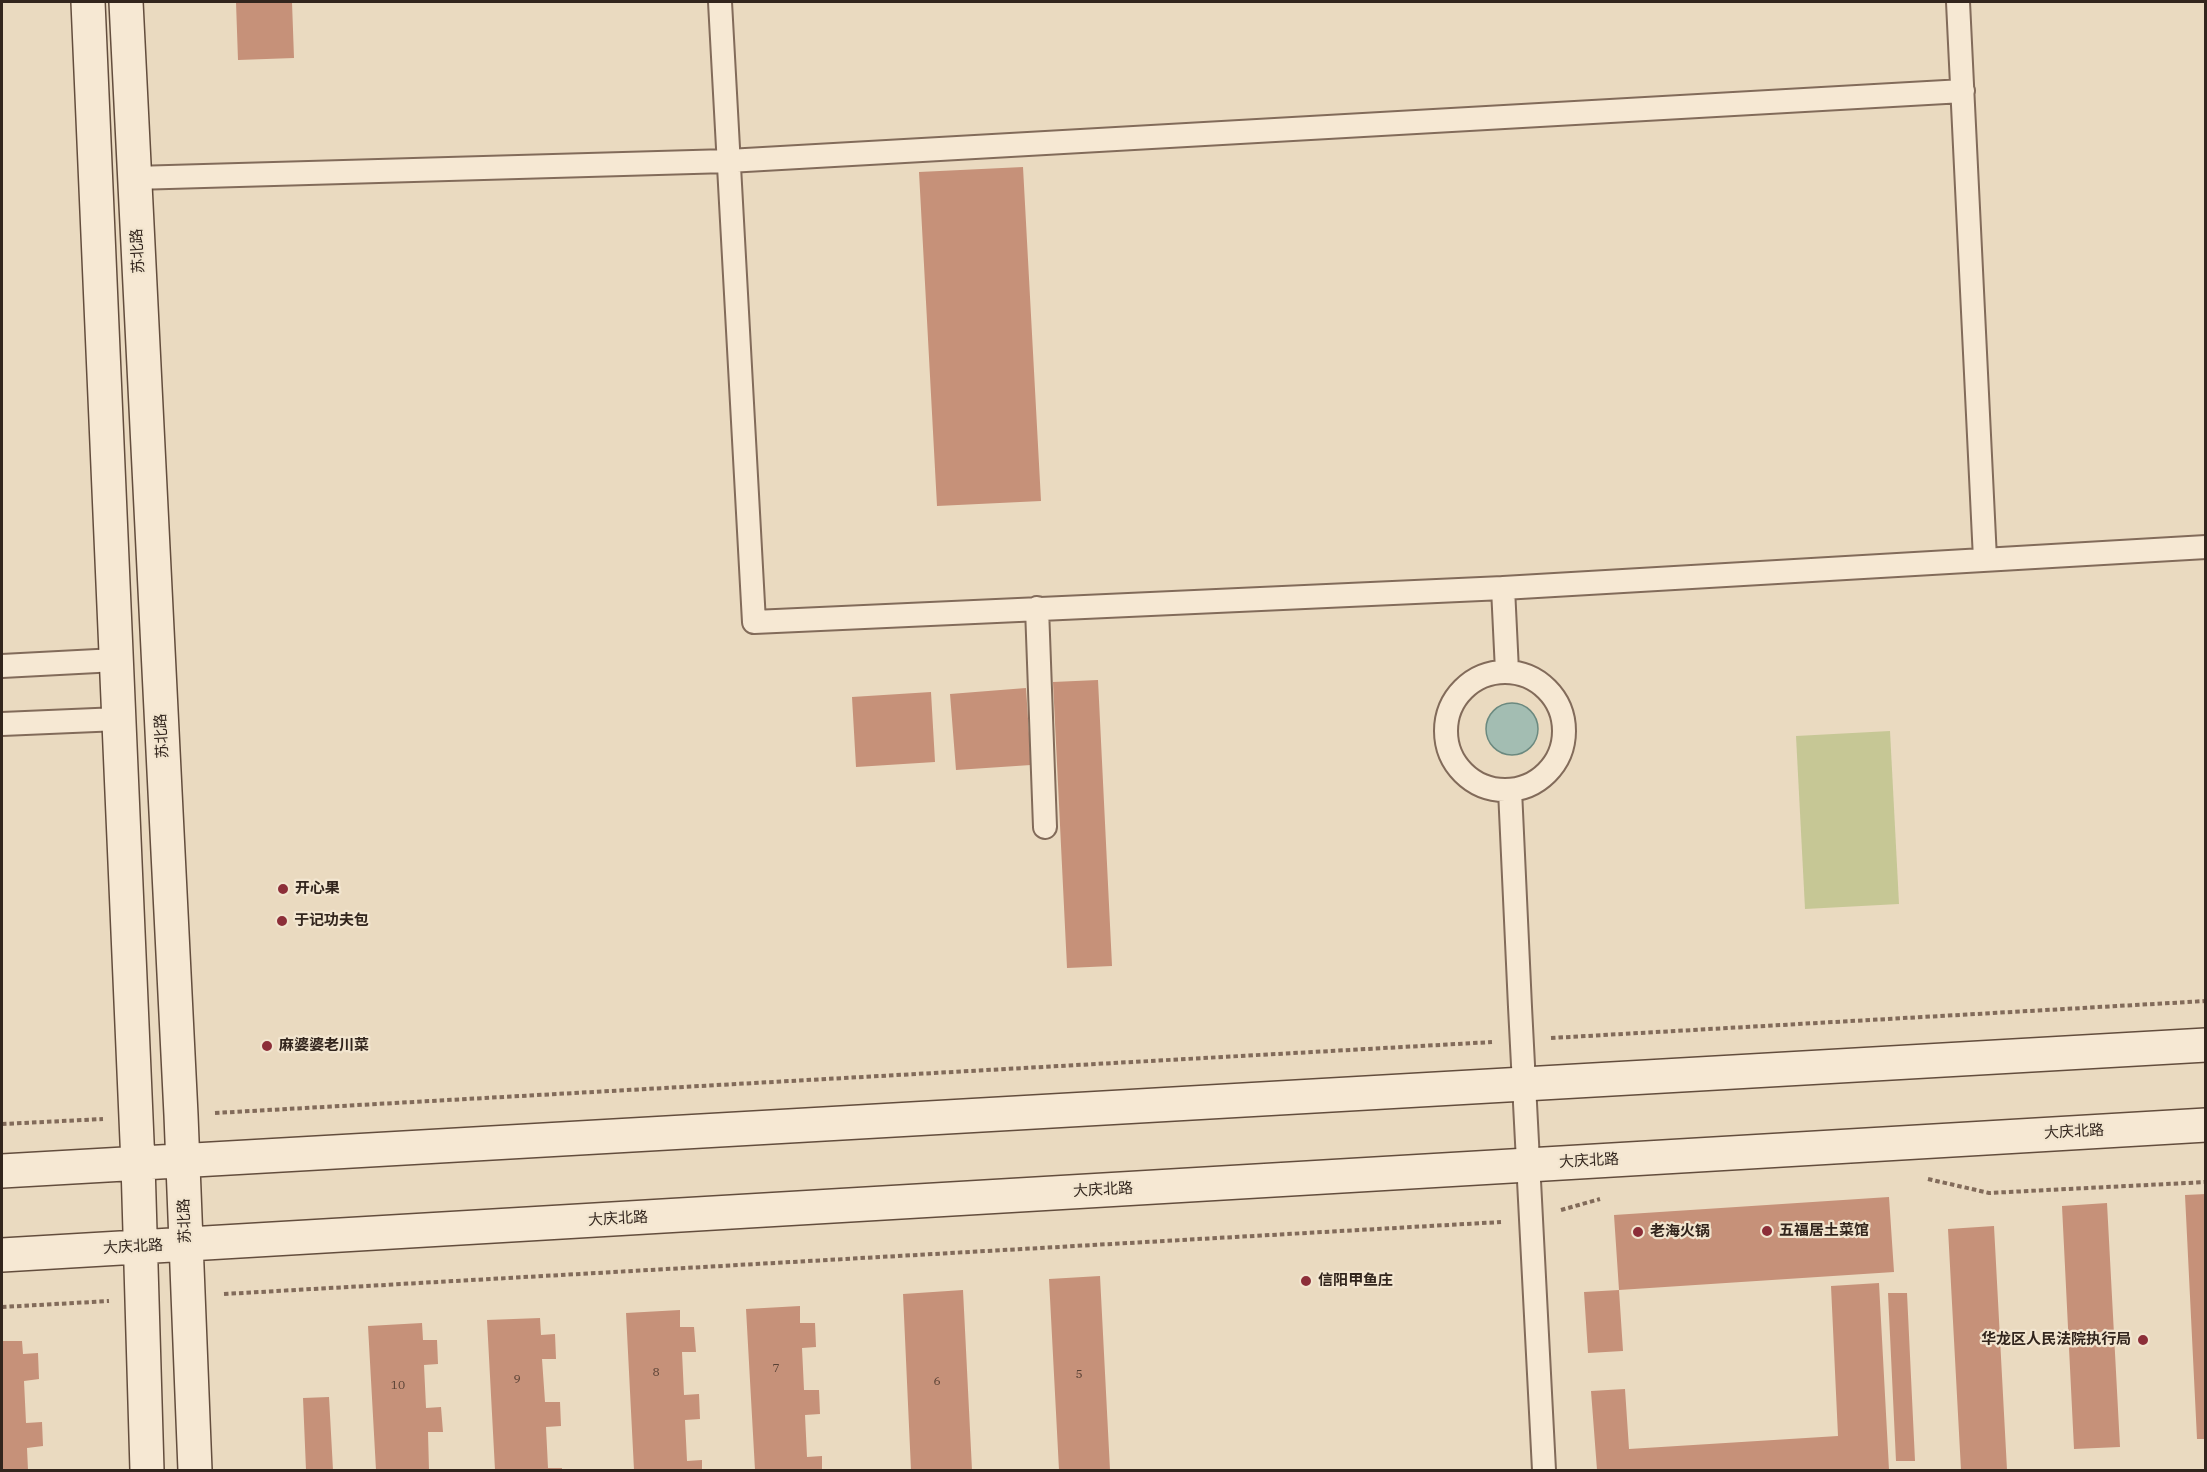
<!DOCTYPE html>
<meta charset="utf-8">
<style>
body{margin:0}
#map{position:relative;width:2207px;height:1472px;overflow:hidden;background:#eadac0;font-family:"IBM Plex Serif",serif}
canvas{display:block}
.frame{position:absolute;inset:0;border:3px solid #32251d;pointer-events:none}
</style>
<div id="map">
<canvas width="2207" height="1472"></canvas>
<div class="frame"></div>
</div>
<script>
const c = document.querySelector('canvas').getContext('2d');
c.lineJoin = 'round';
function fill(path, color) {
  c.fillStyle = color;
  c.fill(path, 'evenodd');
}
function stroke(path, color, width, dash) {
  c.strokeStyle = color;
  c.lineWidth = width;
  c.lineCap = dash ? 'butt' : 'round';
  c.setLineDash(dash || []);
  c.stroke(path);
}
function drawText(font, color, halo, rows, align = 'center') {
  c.font = font + ' "IBM Plex Serif","Noto Sans SC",serif';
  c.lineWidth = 4.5;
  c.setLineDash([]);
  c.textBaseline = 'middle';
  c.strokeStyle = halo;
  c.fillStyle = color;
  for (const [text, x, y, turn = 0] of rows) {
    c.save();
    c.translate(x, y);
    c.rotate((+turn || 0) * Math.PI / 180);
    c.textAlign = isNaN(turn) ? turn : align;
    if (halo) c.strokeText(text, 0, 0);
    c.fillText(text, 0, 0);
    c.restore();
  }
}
const green = new Path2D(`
 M1890 731 1899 904 1805 909 1796 736Z`);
const water = new Path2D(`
 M1486 729a26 26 0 1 1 52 0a26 26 0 1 1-52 0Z`);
const building = new Path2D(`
 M236 2H292L294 58 238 60Z
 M1023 167 1041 501 937 506 919 172Z
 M1098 680 1112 966 1067 968 1053 682Z
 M1026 688 1031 765 956 770 950 694Z
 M931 692 935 762 856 767 852 697Z
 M2206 1194V1439H2197L2185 1195Z
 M1889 1197 1894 1272 1619 1290 1614 1215Z
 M2107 1203 2120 1447 2074 1449 2062 1206Z
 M1994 1226 2007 1470H1961L1948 1229Z
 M1100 1276 1110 1470H1059L1049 1279Z
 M1879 1283 1889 1470H1597L1591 1391 1625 1389 1629 1449 1838 1436 1831 1286Z
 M963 1290 972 1470H911L903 1294Z
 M1619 1290 1623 1351 1588 1353 1584 1292Z
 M1888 1293H1907L1915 1461H1896Z
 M800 1306V1323H815L816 1347 802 1348 804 1390H819L820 1414 805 1415 807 1457 822 1456V1470H755L746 1309Z
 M680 1310V1327H694L696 1352H682L684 1395 699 1394 700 1419 685 1420 687 1461 702 1460V1470H634L626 1313Z
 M540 1318 541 1335 555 1334 556 1359H542L545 1402H560L561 1426 546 1427 548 1468H562V1470H495L487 1320Z
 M422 1323 423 1340H437L438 1364 424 1365 426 1408 441 1407 443 1432H428L429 1470H376L368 1326Z
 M2 1341H22L23 1354 38 1353 39 1379 24 1381 26 1423 42 1422 43 1446 27 1448 28 1470H2Z
 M329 1397 333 1470H306L303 1398Z`);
const path = new Path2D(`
 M1551 1038 2206 1001
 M215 1113 1492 1042
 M2 1124 103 1119
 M1928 1179 1989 1193 2206 1182
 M1561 1210 1600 1199
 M224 1294 1501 1222
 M2 1307 109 1301`);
const lane = new Path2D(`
 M720 2 754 622 1503 588 2206 547
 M1958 2 1985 559
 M134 178 728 161 1963 91
 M1503 588 1507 671
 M1037 608 1045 827
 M2 666 116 660
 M1446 731a59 59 0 1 1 118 0a59 59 0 1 1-118 0Z
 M2 724 119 719
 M1510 790 1520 1007 1544 1470`);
const secondary = new Path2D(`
 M88 2 138 1164 147 1470
 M126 2 181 1115 195 1470
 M2 1171 2206 1045
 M2 1255 2206 1125`);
const markers = [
 [283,889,6,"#8c2e38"],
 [282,921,6,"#8c2e38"],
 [267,1046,6,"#8c2e38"],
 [1767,1231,6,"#8c2e38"],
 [1638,1232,6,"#8c2e38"],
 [1306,1281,6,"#8c2e38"],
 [2143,1340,6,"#8c2e38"]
];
const numberNames = [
 ["7",776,1369],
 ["8",656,1373],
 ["5",1079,1375],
 ["9",517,1380],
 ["6",937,1382],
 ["10",398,1386]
];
const streetNames = [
 ["苏北路",138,251,-93],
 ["苏北路",162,736,-93],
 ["大庆北路",2074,1132,-3],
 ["大庆北路",1589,1161,-3],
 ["大庆北路",1103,1190,-3],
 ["大庆北路",618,1219,-3],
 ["苏北路",185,1221,-92],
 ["大庆北路",133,1247,-3]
];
const poiNames = [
 ["开心果",295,889],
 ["于记功夫包",294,921],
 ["麻婆婆老川菜",279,1046],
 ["五福居土菜馆",1779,1231],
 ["老海火锅",1650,1232],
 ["信阳甲鱼庄",1318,1281],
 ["华龙区人民法院执行局",2131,1340,"right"]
];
fill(green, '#c6c795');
fill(water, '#a3bdb2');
stroke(water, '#6b897f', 1.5);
fill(building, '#c69179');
stroke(lane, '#826b5a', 26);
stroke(secondary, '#634d3d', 36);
stroke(path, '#826b5a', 4, [4.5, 3]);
stroke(lane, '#f6e8d3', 22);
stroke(secondary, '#f6e8d3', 33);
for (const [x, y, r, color] of markers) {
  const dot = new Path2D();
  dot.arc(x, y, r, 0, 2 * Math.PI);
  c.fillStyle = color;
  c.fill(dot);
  stroke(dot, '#f2e5cf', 2);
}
drawText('12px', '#574034', null, numberNames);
drawText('15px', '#32251d', '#f2e5cf', streetNames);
drawText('bold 15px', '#32251d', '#f2e5cf', poiNames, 'left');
</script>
